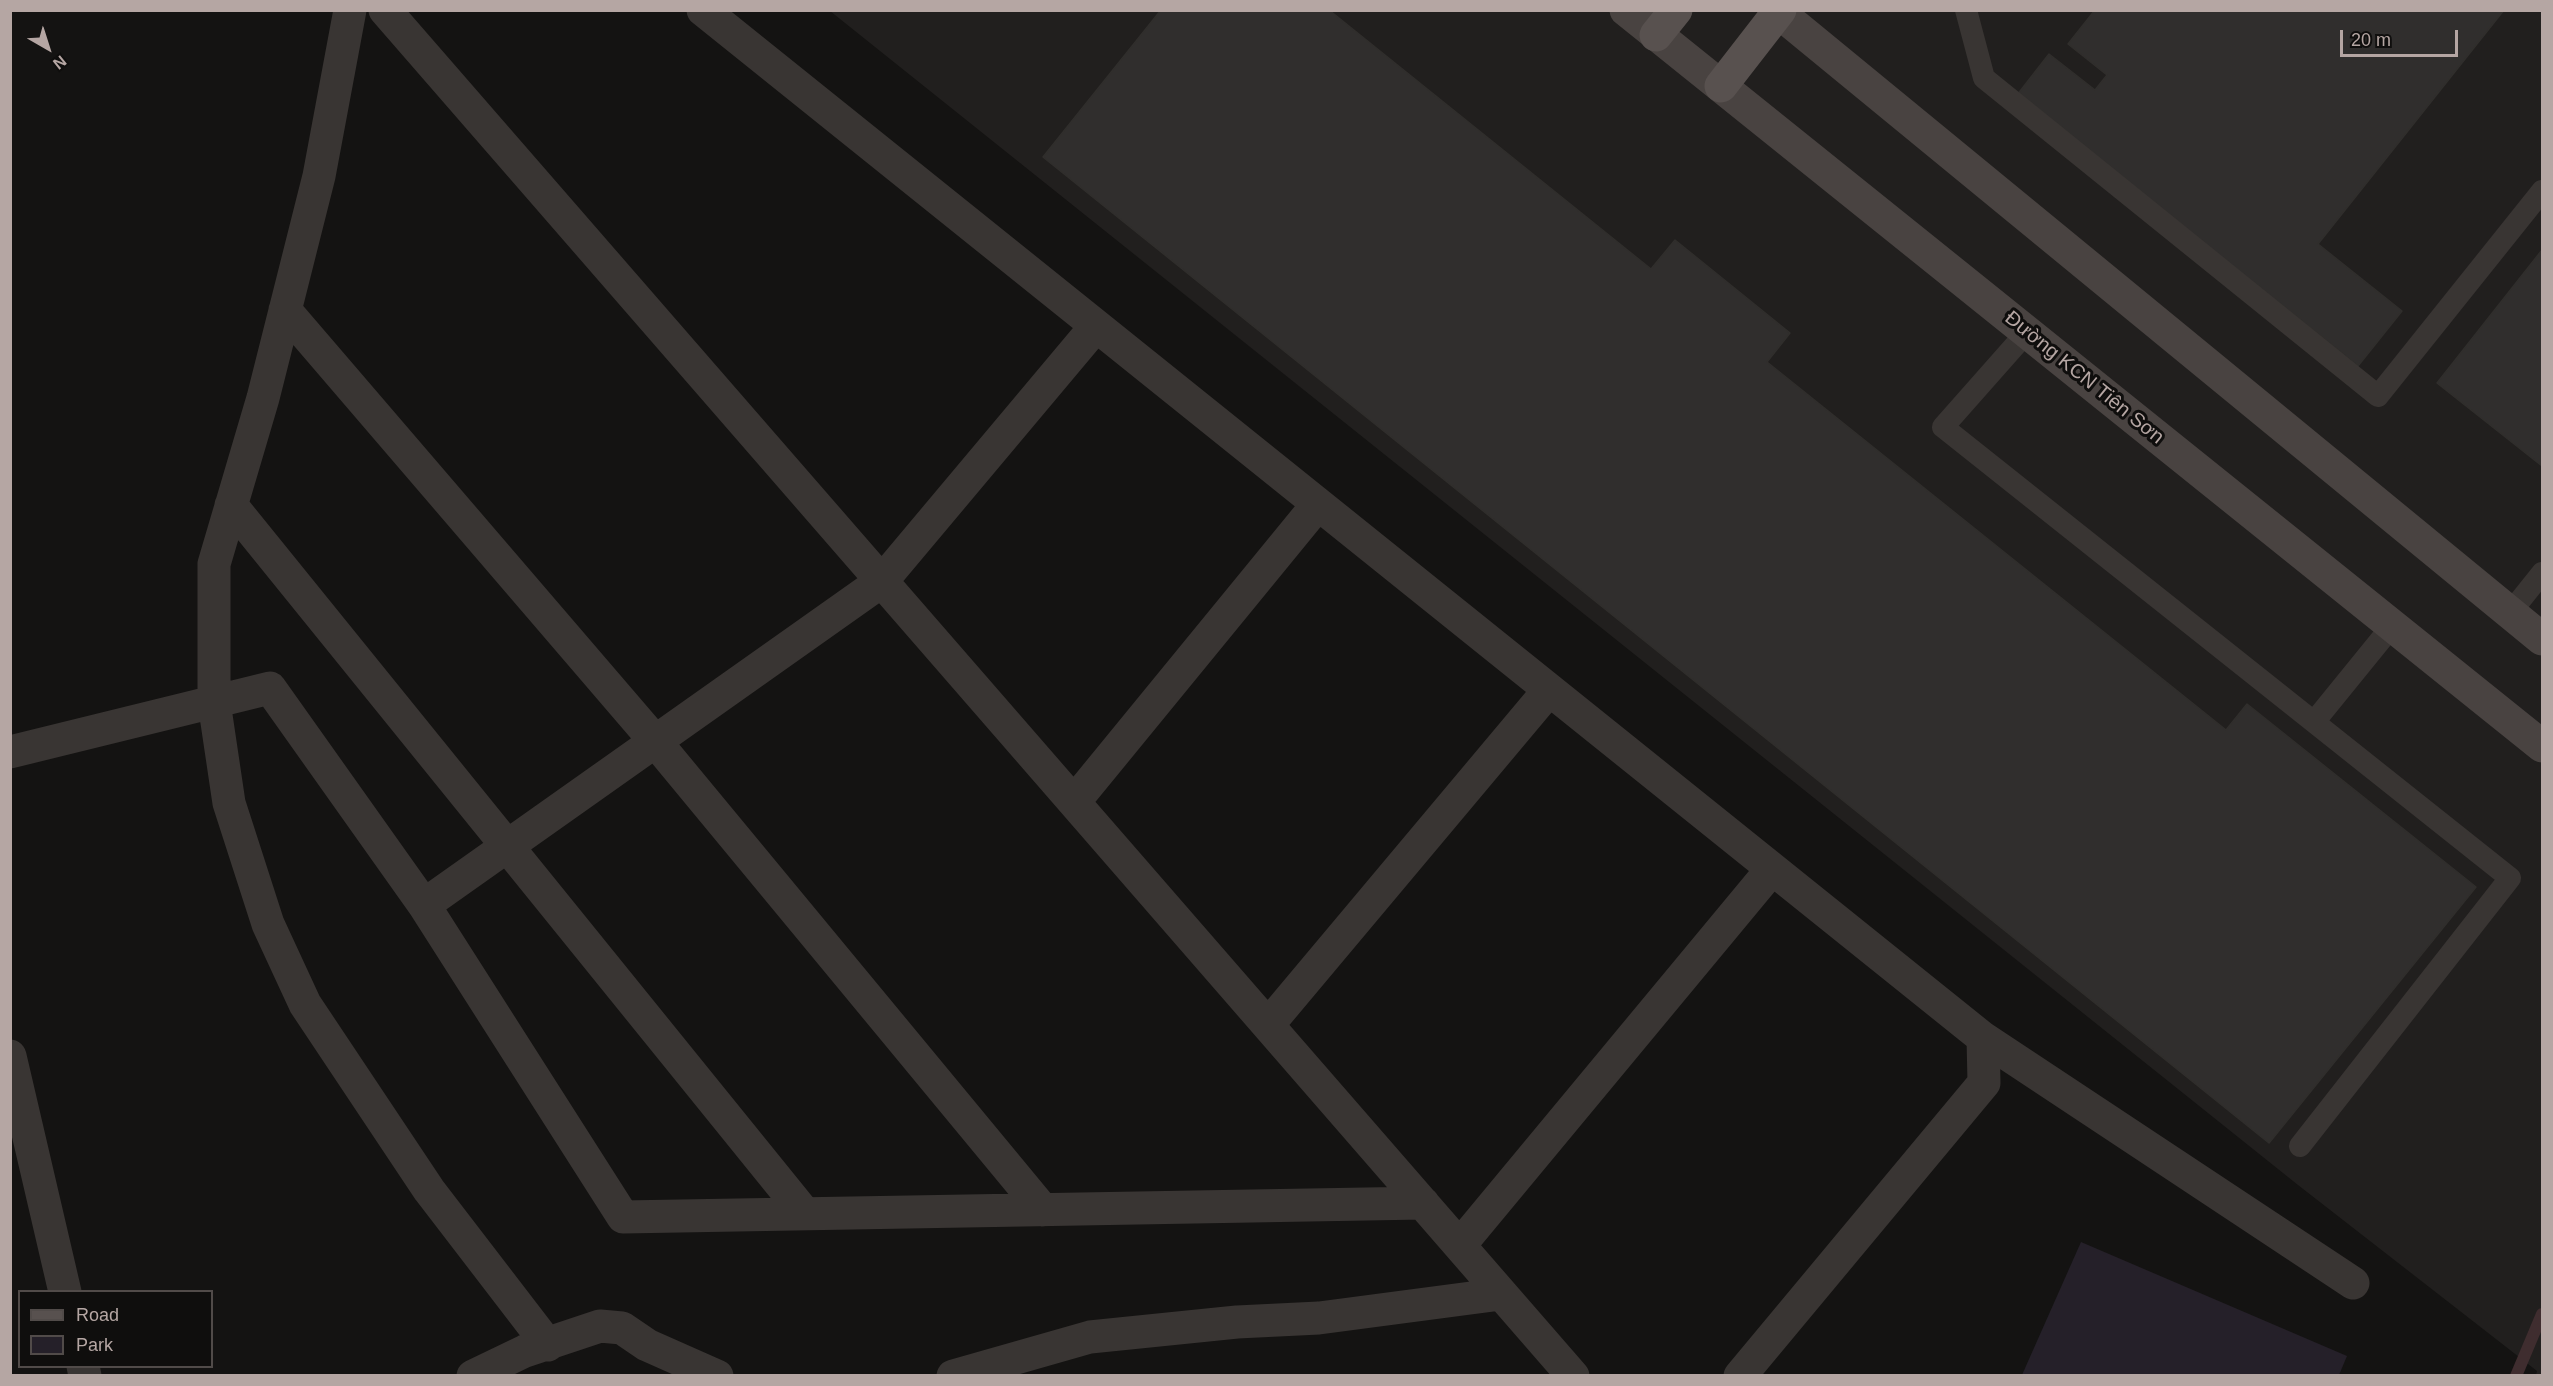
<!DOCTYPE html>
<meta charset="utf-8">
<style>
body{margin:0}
#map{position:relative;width:2553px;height:1386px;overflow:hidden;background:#141312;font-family:Arial,sans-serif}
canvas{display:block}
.frame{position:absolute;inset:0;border:12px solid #b5a6a3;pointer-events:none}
.legend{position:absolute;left:18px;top:1290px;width:195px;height:78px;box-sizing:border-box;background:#0f0e0d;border:2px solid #514b49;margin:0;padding:8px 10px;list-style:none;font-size:18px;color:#b5a6a3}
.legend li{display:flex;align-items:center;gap:12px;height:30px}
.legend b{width:30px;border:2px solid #514b49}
.north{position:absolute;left:18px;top:18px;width:60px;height:60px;-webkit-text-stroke:4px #0f0e0d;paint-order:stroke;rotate:141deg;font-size:16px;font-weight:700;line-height:24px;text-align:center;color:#b5a6a3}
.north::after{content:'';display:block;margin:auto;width:21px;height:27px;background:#b5a6a3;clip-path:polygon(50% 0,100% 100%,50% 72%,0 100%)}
.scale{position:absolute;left:2340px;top:30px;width:118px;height:27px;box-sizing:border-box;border:3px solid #b5a6a3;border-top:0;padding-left:8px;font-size:18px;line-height:21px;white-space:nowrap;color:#b5a6a3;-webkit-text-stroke:4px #0f0e0d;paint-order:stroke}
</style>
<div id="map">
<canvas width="2553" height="1386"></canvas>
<div class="frame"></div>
<ul class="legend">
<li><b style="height:8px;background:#58514f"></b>Road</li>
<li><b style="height:16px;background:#252029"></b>Park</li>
</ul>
<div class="north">N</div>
<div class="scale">20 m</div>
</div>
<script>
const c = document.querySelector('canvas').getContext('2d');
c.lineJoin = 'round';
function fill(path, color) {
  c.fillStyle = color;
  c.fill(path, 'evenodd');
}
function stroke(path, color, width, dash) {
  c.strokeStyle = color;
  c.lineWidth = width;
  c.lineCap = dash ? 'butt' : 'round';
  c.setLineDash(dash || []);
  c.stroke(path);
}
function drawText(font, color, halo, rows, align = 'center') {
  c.font = font + ' Arial,sans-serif';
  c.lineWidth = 6;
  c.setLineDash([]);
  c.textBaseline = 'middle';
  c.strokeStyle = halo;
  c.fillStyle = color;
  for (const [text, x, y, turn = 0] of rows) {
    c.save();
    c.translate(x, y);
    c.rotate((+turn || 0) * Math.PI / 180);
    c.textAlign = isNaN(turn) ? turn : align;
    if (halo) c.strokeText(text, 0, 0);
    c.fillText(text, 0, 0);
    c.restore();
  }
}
const built = new Path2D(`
 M830 11H2542V1375H2536L2537 1371 2298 1185Z`);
const green = new Path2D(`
 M2081 1242 2347 1356 2339 1375H2022Z`);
const stream = new Path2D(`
 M2516 1376 2542 1314`);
const building = new Path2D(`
 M1161 10H1329L1651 269 1675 240 1790 333 1767 362 2226 730 2247 704 2476 887 2269 1143 1043 157Z
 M2095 10H2504L2318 244 2402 311 2358 366 2017 95 2049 54 2095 90 2107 75 2068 44Z
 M2542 250V466L2437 383Z`);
const service = new Path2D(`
 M1966 10 1984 78 2378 396 2542 191
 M2027 332 1943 427 2510 878 2300 1146
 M2510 613 2542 573
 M2314 722 2392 626`);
const minor = new Path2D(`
 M350 10 319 176 263 398 214 564V702L229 803 268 924 305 1004 429 1190 548 1345
 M385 10 1573 1376
 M703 10 1983 1038 1984 1083 1740 1376
 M285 310 655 741 1043 1210
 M231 505 805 1214
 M10 752 270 688 424 905 623 1217 1423 1203
 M1074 802 1318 504
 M424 905 882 581 1096 326
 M1268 1025 1549 690
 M1983 1038 2353 1283
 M10 1056 65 1292
 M1460 1245 1772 869
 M83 1366 85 1376
 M473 1376 525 1351 600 1326 622 1328 647 1345 717 1376
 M953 1376 1090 1337 1237 1322 1319 1318 1501 1294`);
const secondary = new Path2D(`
 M1626 10 2542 746
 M1776 10 2542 639`);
const primary = new Path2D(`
 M1656 35 1676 10
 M1721 86 1780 10`);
const streetNames = [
 ["Đường KCN Tiên Sơn",2084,378,39]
];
fill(built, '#211f1e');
fill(green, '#252029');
stroke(stream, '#3f2d2f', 12);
fill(building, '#302e2d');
stroke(building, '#302e2c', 1.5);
stroke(service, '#393533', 22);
stroke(minor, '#393533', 33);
stroke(secondary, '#494341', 33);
stroke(primary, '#58514f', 33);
drawText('20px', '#b5a6a3', '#0f0e0d', streetNames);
</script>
